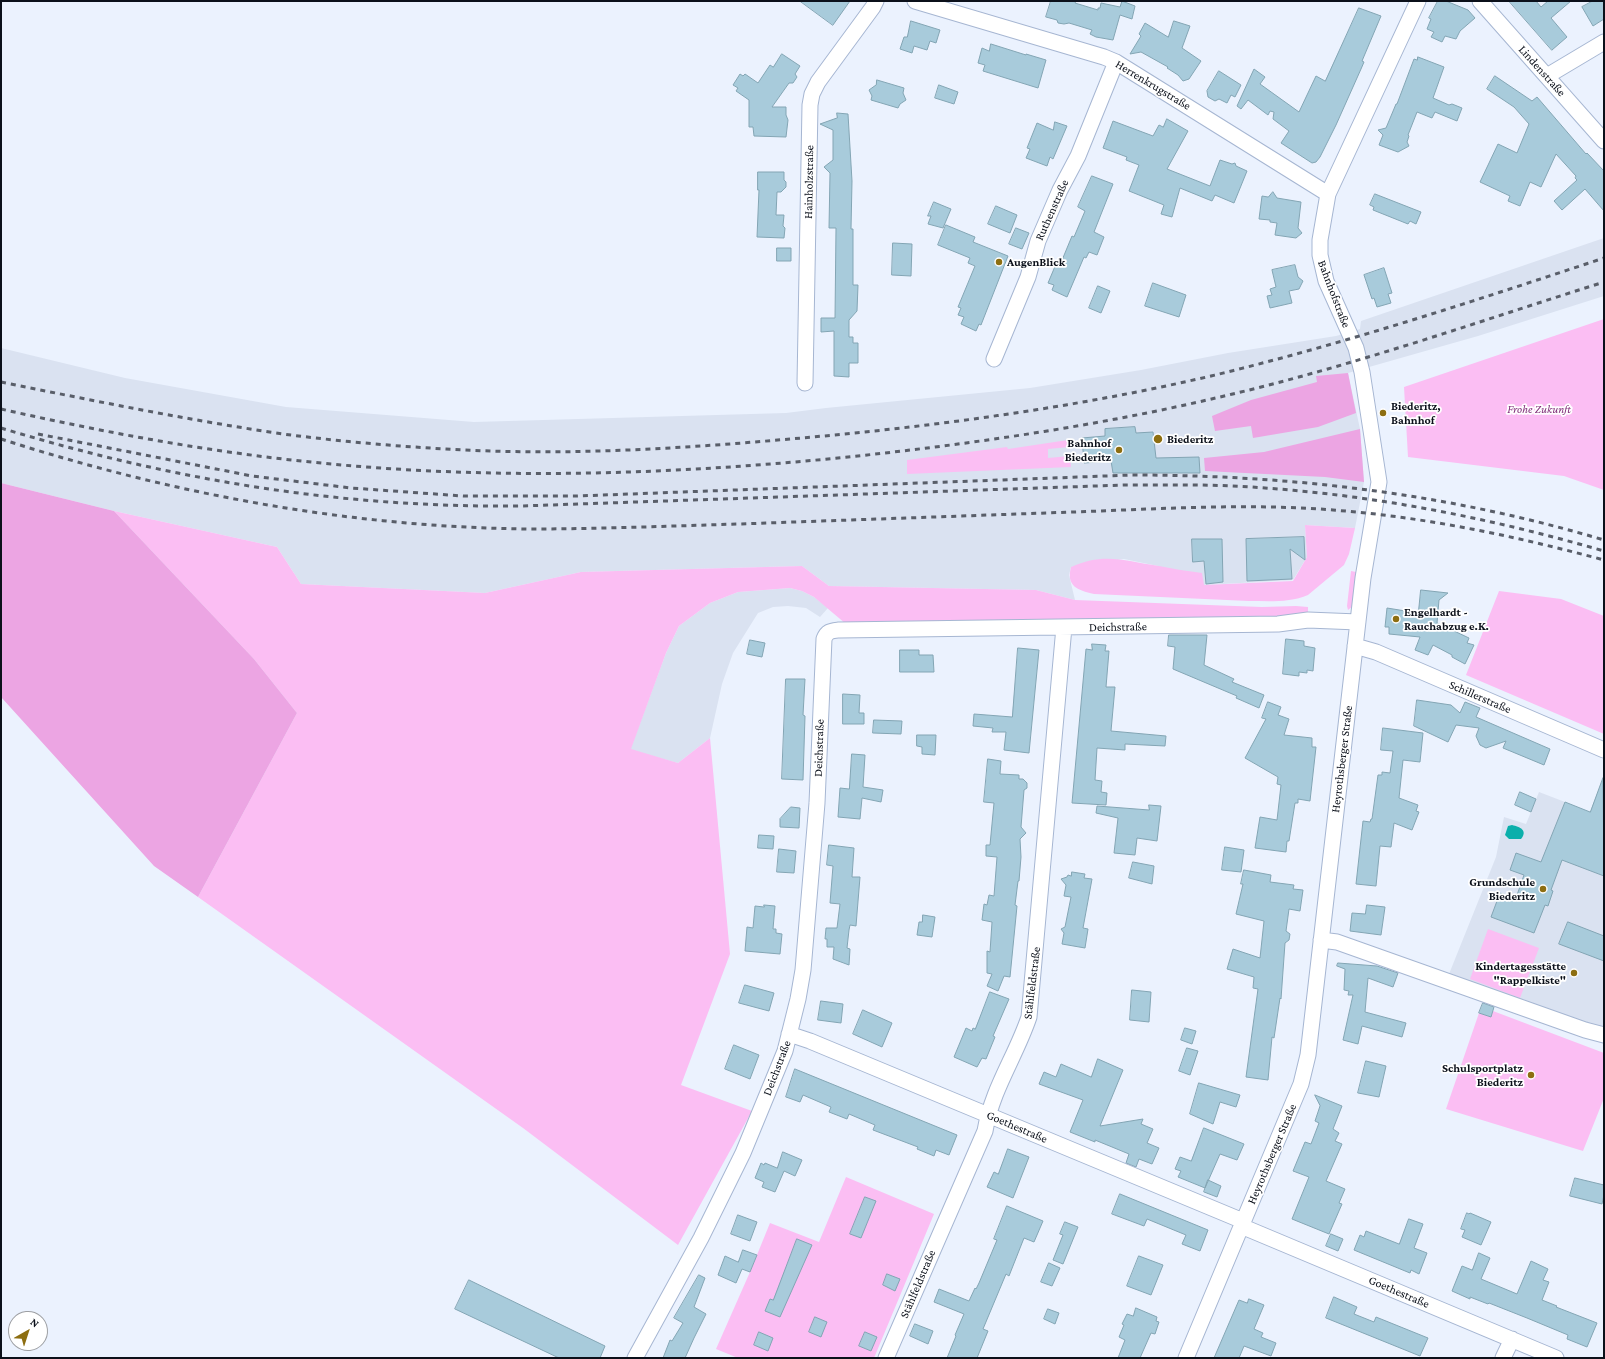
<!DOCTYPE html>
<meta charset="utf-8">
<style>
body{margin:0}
#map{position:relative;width:1605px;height:1359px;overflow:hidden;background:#ebf2fe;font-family:"Crimson Pro",serif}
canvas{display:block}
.frame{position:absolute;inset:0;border:2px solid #0b101a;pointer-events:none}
.north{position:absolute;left:8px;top:1311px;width:40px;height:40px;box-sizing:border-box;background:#fff;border:1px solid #9d9fa3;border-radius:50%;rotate:39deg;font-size:11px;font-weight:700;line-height:16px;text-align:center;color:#0b101a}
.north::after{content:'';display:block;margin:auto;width:14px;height:18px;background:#8d6e11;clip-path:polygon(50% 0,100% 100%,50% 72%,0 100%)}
</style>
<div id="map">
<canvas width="1605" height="1359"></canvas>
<div class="frame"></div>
<div class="north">N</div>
</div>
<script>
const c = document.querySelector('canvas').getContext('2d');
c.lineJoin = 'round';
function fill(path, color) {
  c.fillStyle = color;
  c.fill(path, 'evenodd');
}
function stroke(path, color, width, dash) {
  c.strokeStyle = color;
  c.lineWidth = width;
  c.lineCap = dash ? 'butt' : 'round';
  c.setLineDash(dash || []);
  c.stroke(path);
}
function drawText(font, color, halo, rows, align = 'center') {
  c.font = font + ' "Crimson Pro",serif';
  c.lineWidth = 3.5;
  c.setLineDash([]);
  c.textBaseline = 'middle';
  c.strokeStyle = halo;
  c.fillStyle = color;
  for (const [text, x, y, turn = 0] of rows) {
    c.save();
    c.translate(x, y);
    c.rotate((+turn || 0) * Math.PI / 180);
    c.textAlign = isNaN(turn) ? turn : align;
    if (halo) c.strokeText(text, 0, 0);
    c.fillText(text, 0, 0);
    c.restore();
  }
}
const built = new Path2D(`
 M1604 238V296L1478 336 1348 373 1360 429 1364 482 1355 528 1305 525 1307 557 1293 580 1204 585 1158 566 1124 559 1071 567 1069 575 1075 600 1036 590 829 586 802 566 581 572 485 593 301 584 277 547 114 511 1 483V348L125 378 286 407 474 422 786 413 826 408 1030 388 1141 370 1228 353 1336 336 1360 329 1361 321Z
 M790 588 802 591 814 597 828 608 820 617 806 608 788 606 773 607 758 613 733 653 722 684 710 738 678 763 630 750 666 653 679 626 710 603 738 592Z
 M1539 792 1565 802 1545 853 1604 876V1027L1589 1026 1532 1006 1533 1003 1527 1001 1523 999 1521 1000 1449 974 1496 857 1504 817 1526 824Z`);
const green = new Path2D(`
 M1604 319V490L1564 476 1408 457 1404 387Z
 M1068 440 1069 447 1048 449V458L1070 456 1071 467 907 474V460L1007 447 1008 449Z
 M114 511 277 547 301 584 485 593 581 572 802 566 829 586 1036 590 1075 600 1262 607 1296 606 1308 607V613L1285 618 846 624 814 597 802 591 790 588 738 592 710 603 679 626 666 653 631 749 678 763 710 738 730 954 681 1085 752 1111 678 1245 523 1128 198 897 297 713 254 659Z
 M1305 525 1355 528 1349 554 1344 565 1308 595C1290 603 1268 601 1249 601L1094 594C1077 590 1066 586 1071 567 1104 552 1125 561 1159 566 1173 569 1188 571 1202 573L1204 585 1293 581 1307 557Z
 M1351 571 1356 572 1353 606 1348 610 1347 606Z
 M1499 591 1561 599 1604 616V734L1466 675Z
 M1488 929 1539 948 1520 998 1470 979Z
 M1493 1011 1604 1053V1098L1583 1151 1446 1109 1479 1013 1491 1017Z
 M846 1177 934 1214 874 1358H738L716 1349 750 1272 770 1223 819 1242Z`);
const forest = new Path2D(`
 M1348 373 1356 413 1318 427 1253 438 1251 426 1215 431 1212 416 1251 400 1317 382 1316 376Z
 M1360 429 1364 482 1325 477 1205 471 1204 458 1264 452Z
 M1 483 114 511 254 659 297 713 198 897 154 866 1 697Z`);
const water = new Path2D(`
 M1512 825C1520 827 1528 830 1521 839H1509L1505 835 1508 826Z`);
const building = new Path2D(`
 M800 1H850L833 25Z
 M1051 1H1076L1075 3 1098 10V8H1100L1101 3 1120 7 1122 1 1135 6 1132 19 1120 15 1113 40 1096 37 1090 34 1092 30 1069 23 1064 24 1058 23 1057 20 1046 17Z
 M1438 1H1446L1468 10 1475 18 1460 31 1456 39 1445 36 1442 42 1431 37 1434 32 1427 29 1431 19 1429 18Z
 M1509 1H1536L1541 7 1548 1H1571L1551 18 1567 37 1552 50Z
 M1593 1H1604V19L1593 26 1582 7Z
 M1359 8 1381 16 1362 61 1364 62 1361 69 1336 125 1320 157 1316 162 1312 163 1281 143 1289 131 1273 119 1274 112 1270 111 1268 115 1248 100 1241 109 1237 106 1254 69 1265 77 1260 84 1299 112 1316 76 1325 81Z
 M911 21 940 30 936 43 930 41 927 50 914 46 912 53 900 49 904 37H907Z
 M1174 21 1190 26 1182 48 1201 61 1189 79 1183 81 1178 75 1167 68 1168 67 1141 52 1130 54 1141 36 1139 34 1145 23 1168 37Z
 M991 44 1026 55V54L1046 60 1038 88 983 71 985 65 978 63 982 48 989 51Z
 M782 54 800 66 795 74 797 77 793 83H789L772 107H786V115L788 120 786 137 754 136 753 127H749V100L736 91 738 88 733 85 740 74 743 76 745 74 758 83 770 65 773 67Z
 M1418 57 1444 67 1433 98 1449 105 1452 104 1462 108 1457 121 1435 112 1432 118 1417 112 1408 135 1409 136 1407 142 1409 146 1398 152 1379 145 1383 135 1378 130 1386 128 1396 104H1397L1414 59 1417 60Z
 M1219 71 1241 85 1235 97 1231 95 1227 103 1219 99 1215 101 1208 97 1207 91Z
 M1495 76 1532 101 1537 97 1586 154 1587 153 1604 171V211L1585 189 1562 210 1554 201 1577 180 1575 178 1576 176 1556 154 1541 187 1530 182 1520 206 1508 201 1510 196 1480 182 1498 144 1517 153 1529 124 1514 107 1487 89Z
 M877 80 904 88 903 93 906 100 900 104 898 108 871 100 872 96 869 90 876 85Z
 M939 85 958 92 954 104 935 98Z
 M837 113 848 114 852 181 851 229H853V285H858L857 311 849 320V337H853V343H858V363H849V377L834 376V331L821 332V318H835L836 228H829L830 173 824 167 833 160V130L820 124 837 118Z
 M1167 119 1188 131 1167 169 1210 186 1220 160 1232 164 1235 163 1236 166 1247 171 1234 203 1215 195 1212 201 1180 188 1172 217 1161 214 1164 205 1129 191 1139 165 1126 160 1127 157 1103 148 1113 121 1153 136 1159 125 1163 127Z
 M1055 122 1067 126 1053 159 1050 157 1047 166 1026 158 1030 149 1027 148 1037 123 1053 130Z
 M758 172H784V180L786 182V187L781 192H777L776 215H784L783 226 785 228 784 238 757 237 759 190H758Z
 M1092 176 1113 184 1094 232 1104 237 1097 255 1089 252 1086 258 1084 257 1067 297 1054 291 1052 290 1054 285 1048 283 1056 264 1060 265 1072 236 1074 237 1085 211 1078 207Z
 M1273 192 1277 198 1301 202 1298 228 1302 233 1296 238 1275 235 1277 223 1270 222V220L1259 219 1262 196 1268 197Z
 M1375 194 1421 212 1416 224 1410 221 1408 224 1373 210 1374 207 1370 205Z
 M934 202 951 209 943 228 928 224 931 216H928Z
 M996 206 1017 215 1010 233 988 224Z
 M946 225 975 237 973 242 1008 256 981 325 979 324 976 331 961 324 964 317 958 315 961 308 958 307 975 266 968 263 970 258 938 245Z
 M1016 228 1029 233 1022 249 1009 244Z
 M893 243 912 244 911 276 892 275Z
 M777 248H791V261H777Z
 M1295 265 1298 277 1303 281 1299 289 1289 291 1292 303 1270 308 1267 296 1272 295 1270 289 1276 287 1272 270Z
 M1384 268 1392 293 1388 294 1391 303 1377 307 1374 298 1372 299 1364 275Z
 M1153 283 1186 295 1179 317 1145 306Z
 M1098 286 1110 291 1101 313 1089 308Z
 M1135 427 1136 433 1153 432 1156 458 1199 457 1200 473H1113L1111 461 1084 463 1082 438 1105 436V429Z
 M1304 537 1305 560 1290 549 1292 579 1247 581 1246 539Z
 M1192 539H1222L1223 582 1206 584 1204 561 1193 562Z
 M1421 590 1448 593 1439 600 1437 623 1469 638 1467 643 1474 645 1465 664 1452 657V655L1433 645 1428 655 1415 650 1420 637 1389 634V627H1385L1387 608 1418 613Z
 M1169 635H1207L1204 665 1234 679 1232 682 1264 695 1259 708 1236 698 1237 696 1173 669 1175 647 1168 646Z
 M1286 639 1304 641V646L1315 648 1313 671 1307 670V673L1299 672V676L1283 674Z
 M750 640 765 643 762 657 747 654Z
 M1092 644 1106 645 1105 651H1109L1106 687H1115L1111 731 1166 736 1165 746 1125 744V750L1097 748 1095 780 1102 781 1101 792 1107 793 1106 805 1072 803 1086 649 1092 650Z
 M1018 648 1039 650 1029 753 1004 750 1006 732H992L993 728 973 726 974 714 1012 717Z
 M900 650H919V655H933L934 672H900Z
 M786 679H805L803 715 805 716 803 780 782 779Z
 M843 694 860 695 859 713H864V724H843Z
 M1417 700 1451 705 1460 713 1465 702 1480 708 1476 717 1550 749 1544 765 1503 748 1506 741 1486 748 1480 745 1476 736 1479 728 1456 725 1448 742 1414 726Z
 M1268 702 1281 707 1278 715 1289 719 1284 735 1312 738V747H1316L1310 801 1298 799V803H1295L1289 841H1287L1286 852 1255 848 1260 817 1277 820 1281 785 1277 784 1278 777 1245 758 1266 719 1262 718Z
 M874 720 902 721 901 734 873 733Z
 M1383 728 1423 733 1420 762 1403 760 1399 798 1418 805 1416 811 1419 812 1412 830 1394 823 1391 847 1380 846 1376 886 1356 884 1363 821 1370 822 1371 819H1372L1378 775H1382V772L1390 773 1393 751 1381 750Z
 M917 735H936L935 755 922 754V747L917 746Z
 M852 754 865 755 863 787 883 790 881 802 862 798 860 819 838 817 840 788 849 789Z
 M988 759 1001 761 1000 774 1019 775V779H1023L1027 783V788L1024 790 1021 827 1026 833 1020 839 1021 857 1019 881H1018L1015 905 1017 906 1010 977 1004 976 998 991 987 986 992 974 987 973V951L990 952 992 922 982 920 984 904 987 905 989 895 994 896 997 857 986 856V845H990L994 803 984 802Z
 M1603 778 1604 876 1562 860 1551 890 1553 891 1548 906 1545 905 1534 933 1491 917 1500 893 1516 898 1524 875 1510 870 1516 853 1541 862 1565 802 1590 812Z
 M1520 792 1536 799 1531 812 1515 805Z
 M1149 805 1161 806 1157 841 1137 838 1135 855 1114 853 1118 818 1096 813 1097 806 1149 810Z
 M791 807 800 808 799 828 780 827V819Z
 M759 835 774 836 773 849 758 848Z
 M829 845 854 848 852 877H860L856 926 850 925 849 930 847 948 850 949 849 965 833 959 834 947H827V939H825L826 928H837L840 904 830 903 833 866 827 865Z
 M1225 847 1244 850 1241 872 1222 870Z
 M779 849 796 851 794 873 777 872Z
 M1133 862 1154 866 1152 884 1129 878Z
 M1244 870 1271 875 1270 882 1294 885 1293 889 1303 890 1300 911 1289 909 1286 931 1290 934 1289 940 1285 943 1281 999 1280 998 1274 1038 1272 1037 1268 1080 1246 1077 1258 989 1253 988 1254 977 1227 969 1233 949 1260 958 1264 921 1236 914 1243 884H1241Z
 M1072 872 1085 874 1084 878 1092 879 1083 928 1088 929 1085 948 1062 944 1064 933 1061 929 1065 927 1071 897 1064 896 1066 885 1061 879 1067 877 1068 875 1071 876Z
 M764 905 775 906 773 929H776V933L782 934 780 954 745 951 747 927 753 928 755 906 764 907Z
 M1367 905 1385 907 1381 935 1350 931 1352 913 1365 914Z
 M923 915 935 917 932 937 917 935 919 922H922Z
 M1568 922 1604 936V961L1559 944Z
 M1338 963 1377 966 1398 973 1393 987 1368 978 1365 1012 1406 1023 1402 1037 1362 1026 1358 1044 1343 1040 1353 995H1348L1349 991 1344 990 1345 969 1337 966Z
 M745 985 774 993 769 1011 739 1003Z
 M1132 990 1151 992 1149 1022 1130 1020Z
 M990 992 1009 999 993 1036 995 1037 986 1059 982 1058 977 1067 954 1057 966 1028 972 1031 973 1028 975 1029Z
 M821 1001 843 1004 841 1023 818 1020Z
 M1483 1003 1494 1007 1491 1017 1479 1013Z
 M863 1010 892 1023 882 1047 853 1034Z
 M1185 1028 1196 1031 1192 1044 1181 1040Z
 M734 1045 759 1055 750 1079 725 1069Z
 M1187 1048 1198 1051 1190 1075 1179 1071Z
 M1098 1059 1123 1070 1100 1126 1143 1119 1141 1124 1153 1129 1147 1143 1159 1148 1152 1164 1139 1159 1136 1167 1126 1163 1129 1154 1095 1140V1142L1070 1132 1083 1100 1039 1084 1044 1072 1056 1077 1061 1064 1091 1077Z
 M1366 1061 1386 1066 1379 1097 1358 1093Z
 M795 1069 957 1135 949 1155 936 1150 934 1156 917 1149 918 1147 873 1130 875 1125 849 1114 847 1119 829 1112 831 1107 803 1095 800 1102 786 1097Z
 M1199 1083 1240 1095 1236 1107 1220 1102 1213 1124 1190 1114Z
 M1315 1095 1342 1106 1333 1129 1339 1133 1335 1141 1342 1144 1326 1181 1345 1189 1339 1203 1342 1204 1329 1234 1292 1219 1309 1177 1293 1171 1305 1142 1311 1144 1319 1123 1315 1121 1320 1106Z
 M1204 1128 1244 1144 1237 1160 1220 1154 1205 1188 1178 1177 1181 1171 1175 1169 1180 1157 1191 1161Z
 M1008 1149 1029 1157 1013 1198 987 1187 994 1172 998 1174Z
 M783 1152 802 1160 795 1176 784 1171 775 1192 762 1187 764 1182 755 1178 761 1163 764 1165 765 1163 777 1168Z
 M1575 1178 1604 1185V1195L1602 1204 1570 1196Z
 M1208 1180 1221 1186 1217 1197 1204 1192Z
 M1120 1194 1208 1230 1200 1251 1182 1244 1186 1235 1147 1219 1144 1226 1112 1214Z
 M865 1197 876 1201 861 1238 850 1234Z
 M1007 1206 1043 1221 1034 1242 1024 1238 1009 1276 1006 1274 983 1329 988 1331 977 1358H947L956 1336 955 1335 964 1314 934 1302 939 1289 969 1301 975 1288 976 1289 979 1283 997 1240 994 1239Z
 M1467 1213 1469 1214 1470 1213 1491 1222 1481 1245 1462 1237 1465 1230 1461 1229Z
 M738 1215 757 1222 750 1241 731 1234Z
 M1409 1219 1423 1224 1414 1248 1427 1253 1419 1274 1411 1270 1410 1273 1354 1250 1360 1235 1364 1237 1366 1231 1399 1244Z
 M1065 1222 1078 1227 1063 1264 1053 1260 1063 1235 1060 1234Z
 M1331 1234 1343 1239 1338 1251 1326 1246Z
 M797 1239 812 1245 780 1317 765 1311 770 1299 773 1300Z
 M743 1250 757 1255 750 1272 742 1269 736 1283 718 1275 725 1256 738 1262Z
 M1479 1253 1490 1258 1481 1279 1517 1294 1531 1261 1548 1269 1543 1280 1549 1282 1542 1300 1557 1306 1556 1307 1597 1323 1587 1347 1567 1339 1568 1335 1527 1318 1489 1303 1488 1304 1470 1297V1299L1452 1291 1462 1266 1472 1270Z
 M1139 1256 1163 1265 1151 1295 1127 1286Z
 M1049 1263 1060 1268 1052 1286 1041 1282Z
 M887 1274 900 1279 895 1291 883 1285Z
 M699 1275 705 1278 694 1307 706 1314 694 1338 685 1358H663L670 1340 672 1341 683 1323 674 1318Z
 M469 1280 605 1346 600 1358H559L455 1309Z
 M1334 1297 1357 1307 1354 1314 1374 1322 1376 1317 1428 1338 1420 1356 1326 1318Z
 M1249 1299 1264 1305 1254 1329 1263 1333 1261 1337 1276 1343 1271 1356 1244 1346 1239 1358H1214L1239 1300 1247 1303Z
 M1136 1308 1157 1317 1156 1321 1159 1322 1155 1334 1151 1333 1140 1358H1118L1125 1340 1119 1337 1124 1325 1122 1324 1127 1314 1133 1316Z
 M1048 1309 1059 1313 1055 1324 1044 1319Z
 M815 1317 827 1322 821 1337 809 1332Z
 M915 1324 933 1331 928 1344 910 1336Z
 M759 1332 773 1338 768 1351 754 1345Z
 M865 1332 877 1337 871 1351 859 1346Z`);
const minor = new Path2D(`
 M915 1 1104 57 1116 62 1328 194
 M1480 1 1604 141
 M1547 76 1604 42
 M994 359 1028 277 1038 241 1060 190 1078 156 1116 62
 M805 383 810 105 812 94 818 82 873 7 876 1
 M1355 646 1376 652 1604 750
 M1321 940 1337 942 1585 1030 1604 1035
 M789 1034 810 1041 1243 1221
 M1241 1226 1556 1358
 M635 1358 701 1238 743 1153 785 1051 798 999 803 970 817 803 824 639C827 631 831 631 839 630L1278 624 1308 620 1358 622
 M886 1358 985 1131C992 1089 1016 1056 1029 1017L1064 627
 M1186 1358 1301 1084 1308 1055 1363 578 1379 482 1362 372 1356 348 1326 281 1320 255V240L1328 194 1418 1
 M1503 1358 1512 1339`);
const rail = new Path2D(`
 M1 382C95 401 188 420 283 434 337 441 392 446 446 449 561 456 676 449 790 439 931 427 1073 408 1211 376 1344 344 1474 301 1604 258
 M1 409C94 430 188 448 283 459 472 481 659 476 848 457 972 444 1097 426 1220 397 1350 367 1477 322 1604 282
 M1 428C172 480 341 508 521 506L1125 485C1172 485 1218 484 1265 488 1380 496 1493 519 1604 551
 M38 434 252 476 351 488 463 496H577L1132 475C1292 475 1450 494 1604 540
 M1 439C172 494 349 527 528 529 599 529 669 526 739 524 850 520 962 516 1073 512 1159 509 1246 503 1333 510 1425 517 1515 536 1604 560`);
const markers = [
 [999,262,4,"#8d6e11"],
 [1383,413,4,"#8d6e11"],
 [1158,439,5,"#8d6e11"],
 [1119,450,4,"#8d6e11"],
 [1396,619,4,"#8d6e11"],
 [1543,889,4,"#8d6e11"],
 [1574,973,4,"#8d6e11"],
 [1531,1075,4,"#8d6e11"]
];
const streetNames = [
 ["Lindenstraße",1542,71,48],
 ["Herrenkrugstraße",1153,85,31],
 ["Hainholzstraße",809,182,-89],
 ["Ruthenstraße",1052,210,-66],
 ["Bahnhofstraße",1334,294,69],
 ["Deichstraße",1118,627,-1],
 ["Schillerstraße",1480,697,23],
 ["Deichstraße",819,748,-88],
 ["Heyrothsberger Straße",1342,759,-83],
 ["Stählfeldstraße",1032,983,-83],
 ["Deichstraße",777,1068,-69],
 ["Goethestraße",1017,1127,23],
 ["Heyrothsberger Straße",1272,1154,-67],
 ["Stählfeldstraße",918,1284,-67],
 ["Goethestraße",1399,1292,23]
];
const poiNames = [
 ["AugenBlick",1007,262],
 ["Biederitz,",1391,406],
 ["Bahnhof",1391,420],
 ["Biederitz",1167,439],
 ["Bahnhof",1111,443,"right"],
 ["Biederitz",1111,457,"right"],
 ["Engelhardt -",1404,612],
 ["Rauchabzug e.K.",1404,626],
 ["Grundschule",1535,882,"right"],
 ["Biederitz",1535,896,"right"],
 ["Kindertagesstätte",1566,966,"right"],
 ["\"Rappelkiste\"",1566,980,"right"],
 ["Schulsportplatz",1523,1068,"right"],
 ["Biederitz",1523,1082,"right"]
];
const parkNames = [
 ["Frohe Zukunft",1539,409]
];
fill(built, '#dae2f1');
fill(green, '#fbbef3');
fill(forest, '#eca5e3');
fill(water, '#0bafab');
fill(building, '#a8cbdb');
stroke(building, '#83a5b4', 1);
stroke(minor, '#a6b6d2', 17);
stroke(minor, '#fff', 15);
stroke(rail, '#595e69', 3, [5, 5]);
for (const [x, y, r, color] of markers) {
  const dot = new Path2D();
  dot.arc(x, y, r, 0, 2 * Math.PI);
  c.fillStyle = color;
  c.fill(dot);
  stroke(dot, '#fff', 1.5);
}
drawText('12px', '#0b101a', '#fff', streetNames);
drawText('bold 12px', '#0b101a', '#fff', poiNames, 'left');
drawText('italic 12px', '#802e79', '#fff', parkNames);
</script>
